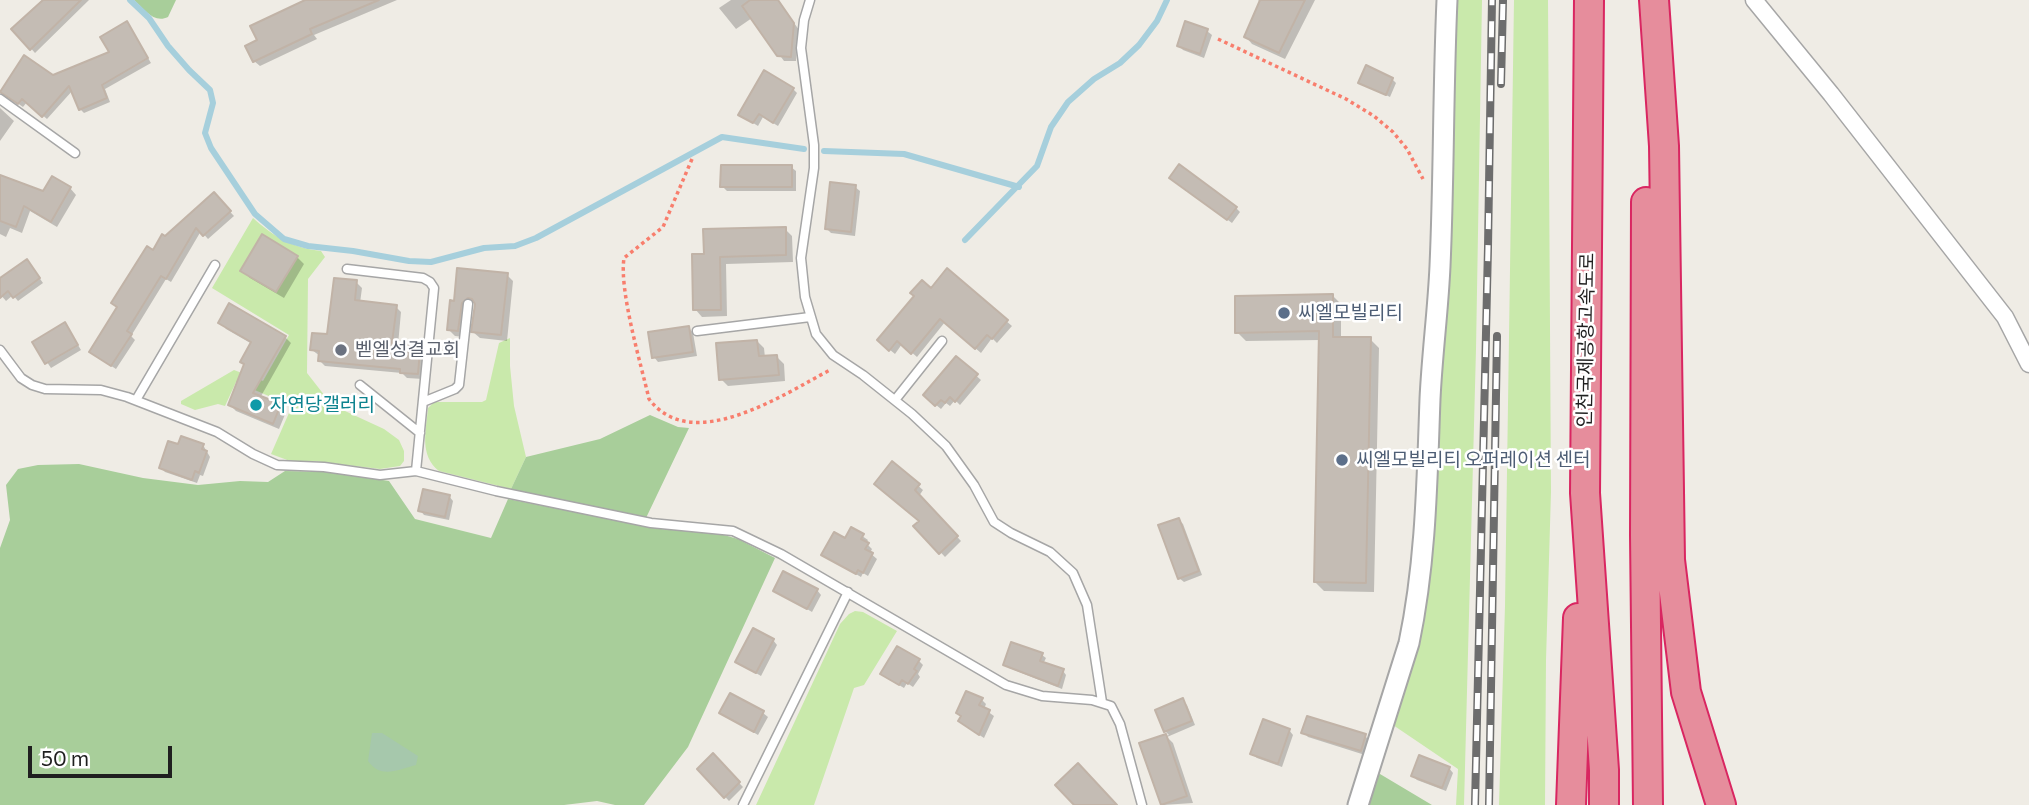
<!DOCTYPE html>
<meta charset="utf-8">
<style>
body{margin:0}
#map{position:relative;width:2029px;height:805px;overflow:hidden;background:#efece5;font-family:Commissioner,sans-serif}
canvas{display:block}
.scale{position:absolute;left:28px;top:746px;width:144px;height:32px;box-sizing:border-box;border:4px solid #1f1f1f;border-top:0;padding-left:9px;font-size:21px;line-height:24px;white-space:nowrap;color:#1f1f1f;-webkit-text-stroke:5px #fff;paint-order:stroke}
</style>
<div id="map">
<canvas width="2029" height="805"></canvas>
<div class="scale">50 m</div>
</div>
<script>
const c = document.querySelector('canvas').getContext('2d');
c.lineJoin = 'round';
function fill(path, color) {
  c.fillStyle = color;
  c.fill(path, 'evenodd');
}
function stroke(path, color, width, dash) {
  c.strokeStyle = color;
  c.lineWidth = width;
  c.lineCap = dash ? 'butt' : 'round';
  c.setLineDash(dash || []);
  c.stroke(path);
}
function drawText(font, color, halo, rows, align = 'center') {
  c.font = font + ' Commissioner,"Noto Sans KR",sans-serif';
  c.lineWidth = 5;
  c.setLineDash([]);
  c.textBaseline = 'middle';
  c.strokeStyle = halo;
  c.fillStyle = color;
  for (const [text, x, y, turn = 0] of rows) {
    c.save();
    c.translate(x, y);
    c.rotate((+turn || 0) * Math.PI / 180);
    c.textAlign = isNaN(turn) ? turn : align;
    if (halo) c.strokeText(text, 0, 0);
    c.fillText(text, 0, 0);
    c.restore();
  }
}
const grass = new Path2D(`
 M1455 0H1482L1476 349 1464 805H1456L1458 769 1393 725 1420 626 1434 528 1438 395 1449 251 1454 108Z
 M1514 0H1548L1551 492 1546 660 1545 805H1499L1505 606Z
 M253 218C274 237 293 248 321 251L325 257 308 279 307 373 332 405 384 429 399 440 404 451V461L400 466 380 469 313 461H290L271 454 292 406 236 382 225 406 218 404 195 410 181 404V401L234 370 263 381 289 335 212 288Z
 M510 338V366L514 406 526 457 511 489 439 471C419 455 426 431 428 408L434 402H482L486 400 499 343Z
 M855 611 863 612 897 631 864 685 854 688 814 805H756L840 624 849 614Z`);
const forest = new Path2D(`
 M134 0H176L168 17C154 24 144 9 134 0Z
 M650 415 678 427 689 428 646 518 511 489 526 457 600 439Z
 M79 464 143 478 198 485 240 481 268 482 285 471 332 472 389 481 415 519 491 538 508 499 661 529 717 533 738 539 775 558 688 747 644 805H615L597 801 564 805H0V548L10 520 6 485 18 469 38 465Z
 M1380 774 1432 805H1366L1374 776Z`);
const cemetery = new Path2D(`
 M372 733H382L418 756 416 765C397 770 381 779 368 761Z`);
const shadow = new Path2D(`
 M42 0H89L35 53 14 29 41 5 39 3Z
 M309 0H397L314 35 317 39 260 66 254 61 259 41Z
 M731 0H778L799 30 796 61H784L752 18 736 29 719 8Z
 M1258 0H1315L1285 59 1252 44 1246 37 1261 2Z
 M130 28 151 63 105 89 110 102 84 113 80 109 73 90 47 119 27 102 23 107 7 96 111 53Z
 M1207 31 1212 35 1204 58 1183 50 1179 46Z
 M1392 79 1396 83 1390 97 1360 82Z
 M793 89 797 93 778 126 763 117 758 126 745 118Z
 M0 108 14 121 0 141Z
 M791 167 796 171V191H727L722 186Z
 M0 177 44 193 70 188 76 195 57 227 30 211 22 233 10 228 6 237 0 234Z
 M1176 182 1236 208 1240 212 1232 223Z
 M855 187 860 191 855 236 831 233 827 229Z
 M218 199 234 216 208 239 201 231 171 282 166 279 131 336 135 340 116 369 96 356 154 252 165 238Z
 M785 229 792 236 793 262 726 264 727 316 702 317 695 309 706 255Z
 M297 257 304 264 284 298 250 278 243 271Z
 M31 266 43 283 18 301 13 295 6 301 0 294V280Z
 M947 271 1012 326 997 343 992 338 981 353 945 322 917 357 902 344 895 354 884 345 916 296 931 290Z
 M507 275 513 281 507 341 480 338 473 332 476 304 473 303 468 307 464 337 455 336 448 329 456 303Z
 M356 282 362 288 360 303 396 307 401 312 398 345 415 347 421 353 425 359 423 379 407 378 402 373 325 366 320 361V356L312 350 329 336Z
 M1332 295 1341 304V339H1370L1379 348 1374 592 1324 591 1315 582 1321 340 1246 341 1237 332Z
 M220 322 285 337 291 343 260 398 280 406 286 412 279 429 236 411 230 405 252 344 226 329Z
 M65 324 81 350 51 368 34 343Z
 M689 328 693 333 697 356 658 362 654 357Z
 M757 341 764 348 765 358 777 357 784 364 785 381 728 386 721 379Z
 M956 358 981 380 960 405 955 400 950 406 946 403 941 409 930 400Z
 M203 445 210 457 203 476 200 475 197 483 165 472 161 468 179 447Z
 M893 464 923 490 919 496 961 541 945 557 916 526 921 521Z
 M449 496 453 501 449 520 424 515 420 510Z
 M1179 520 1183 524 1202 575 1184 582 1179 578Z
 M852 529 868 540 866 543 872 549 870 553 877 559 868 576 863 573 861 577 823 555 846 540Z
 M775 590H817L821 595 812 612Z
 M773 640 777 645 761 676 737 662Z
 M1042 655 1046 658 1043 664 1063 671 1066 675 1062 689 1009 668 1005 664Z
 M919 661 923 665 918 674 920 677 913 687 907 683 904 688 887 678Z
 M982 700 986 704 984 709 994 716 984 738 964 725 960 721 962 717 958 713Z
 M1182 700 1187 705 1195 725 1167 737 1173 743 1193 803 1163 805 1142 744 1169 735 1165 731Z
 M721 713H763L768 717 758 735Z
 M1289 730 1293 735 1282 767 1257 758 1252 754Z
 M1303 732 1365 736 1369 740 1365 755 1308 737Z
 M713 756 743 787 729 801 699 769Z
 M1449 768 1453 773 1446 791 1417 780 1413 776Z`);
const stream = new Path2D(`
 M130 0 149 18 168 46 189 70 210 90 213 103 205 133 211 148 255 214 284 239 308 246 353 251 409 261 431 262 484 248 515 246 536 238 722 137 804 149
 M824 151 904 154 1019 187
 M965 240 1037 166 1051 127 1068 102 1094 79 1120 63 1139 45 1157 21 1167 0`);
const building = new Path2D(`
 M43 0H81L30 50 11 29Z
 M305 0H379L310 29 312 34 253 62 245 46 257 40 250 26Z
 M750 0H778L794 23 791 57 777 56 742 6Z
 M1260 0H1305L1279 53 1244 37Z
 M127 21 148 58 102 85 107 98 79 110 69 86 42 117 22 99 18 104 0 92 24 55 53 75 109 52 100 37Z
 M1185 21 1208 29 1200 54 1177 46Z
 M1366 65 1393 78 1386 95 1358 83Z
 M764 70 794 88 773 123 759 114 753 123 738 115Z
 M1179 164 1237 207 1227 220 1169 178Z
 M721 165H792V187H720Z
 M0 175 43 191 52 176 71 187 51 222 24 206 16 227 0 221Z
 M830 182 856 185 851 232 825 229Z
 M214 192 231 211 203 236 196 228 166 279 161 276 127 331 132 334 111 366 89 352 117 307 111 303 147 246 153 250 162 234 165 236Z
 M786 227V255L720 257 721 310H693L692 254H704L703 229Z
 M262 234 298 256 276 292 240 271Z
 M27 259 40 278 13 298 8 291 0 298V278Z
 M457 268 508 273 501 335 471 332 475 304 472 299 468 298 462 303 458 331 447 330 450 300 454 301Z
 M947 268 1008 320 992 339 987 335 975 349 940 319 911 354 897 341 889 351 877 340 914 296 910 293 922 280 931 288Z
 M334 278 357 280 355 300 397 305 392 343 416 345V351H420L418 374 400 373V369L318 361 319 351 310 350 312 333 327 334Z
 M1333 294V337H1371L1366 583 1314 582 1319 331 1235 333V296Z
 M229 303 286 336 253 393 281 404 273 424 228 405 244 364 240 362 251 342 218 323Z
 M65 322 78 345 45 364 32 342Z
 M689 326 693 352 652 358 648 332Z
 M757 340 759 356 777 355 779 375 719 380 716 343Z
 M956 356 978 374 955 402 950 397 945 403 941 400 935 406 923 395Z
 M181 436 204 444 202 449 207 451 199 473 195 471 192 480 159 468 168 441 178 444Z
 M892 461 920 484 915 490 958 536 939 554 913 526 919 521 874 484Z
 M423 489 450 495 445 517 418 511Z
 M1179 518 1199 571 1178 579 1158 525Z
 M851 527 864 534 861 539 869 543 865 549 873 553 863 573 858 570 856 574 821 555 834 532 845 538Z
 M783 571 818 589 807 609 773 591Z
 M753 628 774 639 756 673 735 662Z
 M1011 642 1043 653 1040 661 1064 669 1058 686 1003 665Z
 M897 646 920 659 914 669 917 671 908 684 902 680 899 685 880 674Z
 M966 691 983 698 979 705 990 710 979 735 958 721 961 716 956 713Z
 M730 693 764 711 754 732 719 713Z
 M1183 698 1192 721 1164 732 1155 710Z
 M1307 716 1366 734 1361 751 1301 733Z
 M1263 719 1290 729 1278 764 1250 754Z
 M1166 734 1187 796 1161 805 1139 743Z
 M713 753 740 782 724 798 697 769Z
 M1419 755 1450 767 1442 788 1411 776Z
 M1078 763 1117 805H1074L1055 785Z`);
const path = new Path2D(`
 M1218 39 1346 99 1374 116 1393 132 1407 149 1423 179
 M692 159 663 227 624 258C619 291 641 364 649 399 692 456 784 394 830 370`);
const service = new Path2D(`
 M810 0 804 20 801 48 814 145V168L801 258 805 297 816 334 833 355 863 375 912 414 946 446 974 485 994 522 1011 533 1050 552 1073 573 1087 605 1102 702
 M0 99 75 153
 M347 269 423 278 430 282 434 288 416 471
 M697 331 810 317
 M0 350 21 378 32 385 45 389 101 390 127 397 217 432 253 454 277 465 324 467 380 475 416 471 496 491 651 523 733 531 781 554 1006 685 1042 696 1092 700 1111 706 1120 724 1142 805
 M360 385 420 433
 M136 400 215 265
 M895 400 942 341
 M423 402 455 389 459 385 468 304
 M743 805 848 592`);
const minor = new Path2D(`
 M1754 0 1831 94 2005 317 2029 364`);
const tertiary = new Path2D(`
 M1358 805 1409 643C1426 562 1427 481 1430 399 1432 355 1438 311 1440 266 1444 177 1443 89 1447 0`);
const motorway = new Path2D(`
 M1589 0 1585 493 1604 770V805
 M1654 0 1664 146 1670 560 1686 692 1721 805
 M1646 202 1645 535 1648 805
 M1571 805 1578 618`);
const rail = new Path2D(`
 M1501 84 1503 0
 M1475 805 1488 247 1492 0
 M1489 805 1497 336`);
const markers = [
 [1284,313,7,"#5c6f8a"],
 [341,350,7,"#6b7280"],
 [256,405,7,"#0f9aa8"],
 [1342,460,7,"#5c6f8a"]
];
const serviceNames = [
 ["씨엘모빌리티",1298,313],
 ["씨엘모빌리티 오퍼레이션 센터",1356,460]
];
const streetNames = [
 ["인천국제공항고속도로",1586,340,-89]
];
const worshipNames = [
 ["벧엘성결교회",355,350]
];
const cultureNames = [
 ["자연당갤러리",270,405]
];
fill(grass, '#c9e9ab');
fill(forest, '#a8ce9a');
fill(cemetery, '#a6c8ac');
fill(shadow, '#0003');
stroke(stream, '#a6cfdc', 6);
fill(building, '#c4bcb4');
stroke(building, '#c1b3a7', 2);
stroke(service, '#a6a6a6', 11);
stroke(minor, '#a6a6a6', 19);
stroke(tertiary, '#a6a6a6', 23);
stroke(motorway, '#d92661', 32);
stroke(path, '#f87e6d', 3.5, [3.5, 3.5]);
stroke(service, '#fff', 8);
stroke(minor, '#fff', 16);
stroke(tertiary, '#fff', 19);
stroke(motorway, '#e68d9c', 28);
stroke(rail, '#6d6d6d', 8);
stroke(rail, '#fff', 5, [16]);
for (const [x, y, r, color] of markers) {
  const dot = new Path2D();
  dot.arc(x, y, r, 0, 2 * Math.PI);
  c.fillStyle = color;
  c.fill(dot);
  stroke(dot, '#fff', 2.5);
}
drawText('19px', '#4e5e75', '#fff', serviceNames, 'left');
drawText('19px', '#1f1f1f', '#fff', streetNames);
drawText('19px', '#5b616d', '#fff', worshipNames, 'left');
drawText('19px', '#0d838f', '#fff', cultureNames, 'left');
</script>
